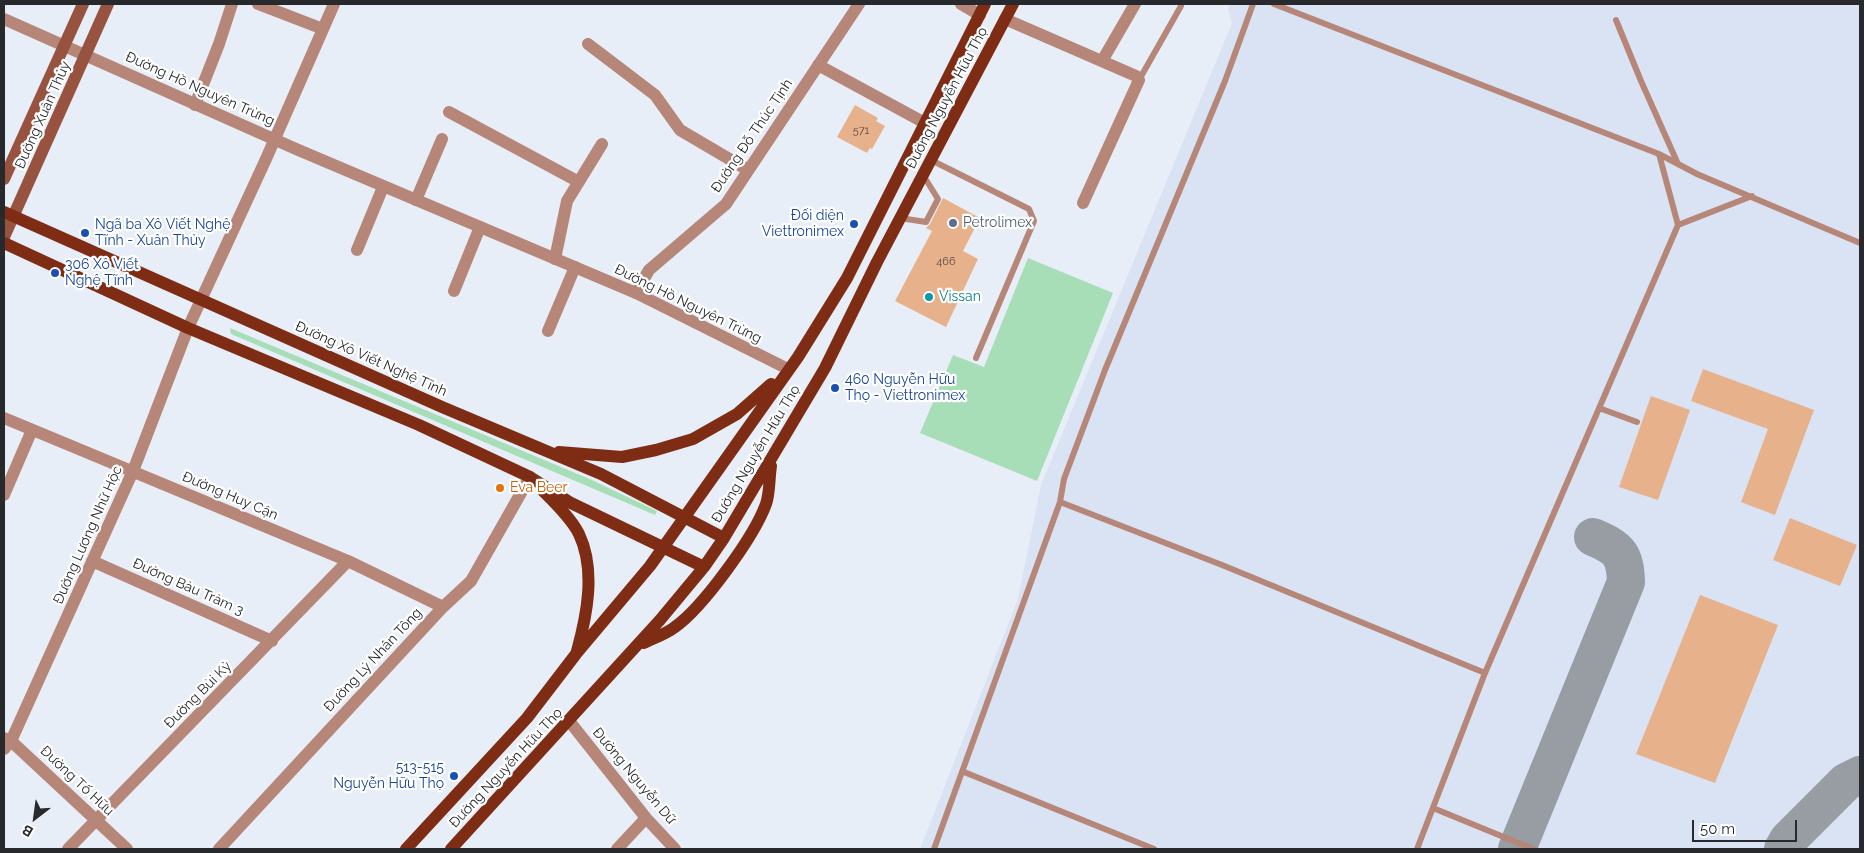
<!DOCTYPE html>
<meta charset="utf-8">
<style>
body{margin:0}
#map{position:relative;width:1864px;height:853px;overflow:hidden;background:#e8eef8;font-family:Raleway,sans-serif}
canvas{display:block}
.frame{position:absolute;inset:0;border:5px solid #27292d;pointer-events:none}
.north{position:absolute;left:10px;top:793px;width:50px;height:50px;-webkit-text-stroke:4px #fff;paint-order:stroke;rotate:210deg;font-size:14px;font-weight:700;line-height:20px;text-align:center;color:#27292d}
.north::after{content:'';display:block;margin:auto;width:18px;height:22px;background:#27292d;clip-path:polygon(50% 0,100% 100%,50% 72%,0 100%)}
.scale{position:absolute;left:1692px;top:820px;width:105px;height:22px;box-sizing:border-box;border:2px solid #27292d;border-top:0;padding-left:6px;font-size:15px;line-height:18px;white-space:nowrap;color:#27292d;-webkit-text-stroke:4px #fff;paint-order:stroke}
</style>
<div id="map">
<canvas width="1864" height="853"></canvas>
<div class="frame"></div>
<div class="north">B</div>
<div class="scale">50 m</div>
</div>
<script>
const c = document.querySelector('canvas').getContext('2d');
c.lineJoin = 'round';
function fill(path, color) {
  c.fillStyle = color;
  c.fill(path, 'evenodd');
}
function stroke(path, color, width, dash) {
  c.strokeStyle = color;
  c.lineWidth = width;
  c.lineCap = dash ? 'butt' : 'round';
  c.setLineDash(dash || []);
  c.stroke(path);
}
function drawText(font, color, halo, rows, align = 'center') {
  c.font = font + ' Raleway,sans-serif';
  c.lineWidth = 4.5;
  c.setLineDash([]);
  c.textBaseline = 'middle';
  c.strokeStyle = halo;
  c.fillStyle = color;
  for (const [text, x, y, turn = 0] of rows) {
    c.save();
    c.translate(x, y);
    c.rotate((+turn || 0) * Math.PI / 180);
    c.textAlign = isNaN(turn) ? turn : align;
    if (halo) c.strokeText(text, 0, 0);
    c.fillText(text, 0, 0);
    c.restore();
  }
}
const built = new Path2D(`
 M1230 4H1860V849H920L1018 599 1041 485 1232 23 1228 9Z`);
const green = new Path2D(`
 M1028 258 1113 293 1037 481 920 433 953 355 984 367Z
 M230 328 592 480 657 511 655 515 231 334Z`);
const taxiway = new Path2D(`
 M1517 849 1626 582C1625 554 1619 548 1593 537
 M1783 849 1788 840 1846 782 1860 775`);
const building = new Path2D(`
 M855 105 878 118 876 121 885 126 872 149 870 148 867 153 837 137Z
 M943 198 980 218 963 251 978 259 946 327 895 301 932 231 926 228 930 224Z
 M1703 369 1814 410 1775 515 1741 502 1768 429 1691 401Z
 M1651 396 1690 410 1658 500 1619 487Z
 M1790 518 1857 545 1840 586 1773 560Z
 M1700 595 1778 625 1715 783 1636 754Z`);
const service = new Path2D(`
 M1274 4 1659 154 1697 174 1860 243
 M1616 20 1641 81 1678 164
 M1139 80 1181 6
 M931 160 1029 209 1034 221 976 358
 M900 218 926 222 938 199 923 175
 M1678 225 1752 196
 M1599 408 1637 422
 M1060 502 1222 565 1485 673
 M964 772 1154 849
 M1433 808 1533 849
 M934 849 1060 502 1064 479 1105 370 1225 81 1253 4
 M1417 849 1485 673 1678 225 1659 154`);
const minor = new Path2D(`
 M258 4 323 29
 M961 4 980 15
 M1005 19 1136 76 1139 80 1083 203
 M588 44 655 95 680 130 748 170
 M1102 61 1135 4
 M818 65 925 123
 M195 105 219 44 232 4
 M449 112 579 182
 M416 200 442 139
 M357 250 383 187
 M555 259 567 201 602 144
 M454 291 480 227
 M636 293 649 270 726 204 859 4
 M548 331 575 267
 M4 418 348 561 443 607
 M4 495 32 430
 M92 561 272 641
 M570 722 646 818 675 849
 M4 738 11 741 127 849
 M4 749 11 741 133 471 188 328 266 159 334 4
 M68 849 348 561
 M219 849 443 607 471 581 530 477
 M617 849 646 818`);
const tertiary = new Path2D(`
 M4 19 296 149 636 293 788 369`);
const secondary = new Path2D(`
 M4 179 83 4
 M4 237 108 4`);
const primary = new Path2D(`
 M4 212 442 407 601 474 724 538
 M4 243 188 328 419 425 530 477 571 503 704 567
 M559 452 622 457 656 450 693 439 737 414 771 384
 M542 490C554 502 571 518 579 534 596 570 587 615 577 651
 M644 643C654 638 666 634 675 627 703 607 754 537 766 504 770 493 769 478 771 466
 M406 849 527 718 576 654 650 566 798 357 847 278 985 4
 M451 849 660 620 704 567 724 538 825 368 877 262 1013 4`);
const markers = [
 [953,223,5,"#5c6f8a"],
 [854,224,5,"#1a4fb4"],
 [85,233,5,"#1a4fb4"],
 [55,273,5,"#1a4fb4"],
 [929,297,5,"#0f9aa8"],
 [835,388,5,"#1a4fb4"],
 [500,488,5,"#e8710a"],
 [454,776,5,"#1a4fb4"]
];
const numberNames = [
 ["571",861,131],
 ["466",946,262]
];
const streetNames = [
 ["Đường Hồ Nguyên Trừng",200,89,24],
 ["Đường Nguyễn Hữu Thọ",947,98,-62],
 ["Đường Xuân Thủy",43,115,-66],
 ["Đường Đỗ Thúc Tịnh",752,136,-56],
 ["Đường Hồ Nguyên Trừng",688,304,26],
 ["Đường Xô Viết Nghệ Tĩnh",371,359,24],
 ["Đường Nguyễn Hữu Thọ",756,454,-59],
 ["Đường Huy Cận",230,496,23],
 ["Đường Lương Nhữ Hộc",88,535,-66],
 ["Đường Bàu Tràm 3",188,587,24],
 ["Đường Lý Nhân Tông",373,660,-47],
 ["Đường Bùi Kỷ",198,695,-45],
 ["Đường Nguyễn Hữu Thọ",506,768,-47],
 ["Đường Nguyễn Dữ",634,776,50],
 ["Đường Tố Hữu",77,781,43]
];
const transitNames = [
 ["Đối diện",844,216,"right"],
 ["Viettronimex",844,232,"right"],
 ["Ngã ba Xô Viết Nghệ",95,225],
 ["Tĩnh - Xuân Thủy",95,241],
 ["306 Xô Viết",65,265],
 ["Nghệ Tĩnh",65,281],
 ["460 Nguyễn Hữu",845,380],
 ["Thọ - Viettronimex",845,396],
 ["513-515",444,768,"right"],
 ["Nguyễn Hữu Thọ",444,784,"right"]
];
const serviceNames = [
 ["Petrolimex",963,223]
];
const cultureNames = [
 ["Vissan",939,297]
];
const foodNames = [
 ["Eva Beer",510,488]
];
fill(built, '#d9e3f4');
fill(green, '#a7deb8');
stroke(taxiway, '#989ca3', 38);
fill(building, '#e7b18c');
stroke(service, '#b68678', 6);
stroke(minor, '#b68678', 12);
stroke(tertiary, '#b68678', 12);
stroke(secondary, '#975340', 12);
stroke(primary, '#7e2d14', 12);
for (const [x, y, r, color] of markers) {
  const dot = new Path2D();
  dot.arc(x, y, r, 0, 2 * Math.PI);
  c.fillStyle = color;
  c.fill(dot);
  stroke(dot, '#fff', 2);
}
drawText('11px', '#574b45', null, numberNames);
drawText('14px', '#27292d', '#fff', streetNames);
drawText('14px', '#164399', '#fff', transitNames, 'left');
drawText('14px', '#4e5e75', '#fff', serviceNames, 'left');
drawText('14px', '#0d838f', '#fff', cultureNames, 'left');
drawText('14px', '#c56008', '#fff', foodNames, 'left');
</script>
